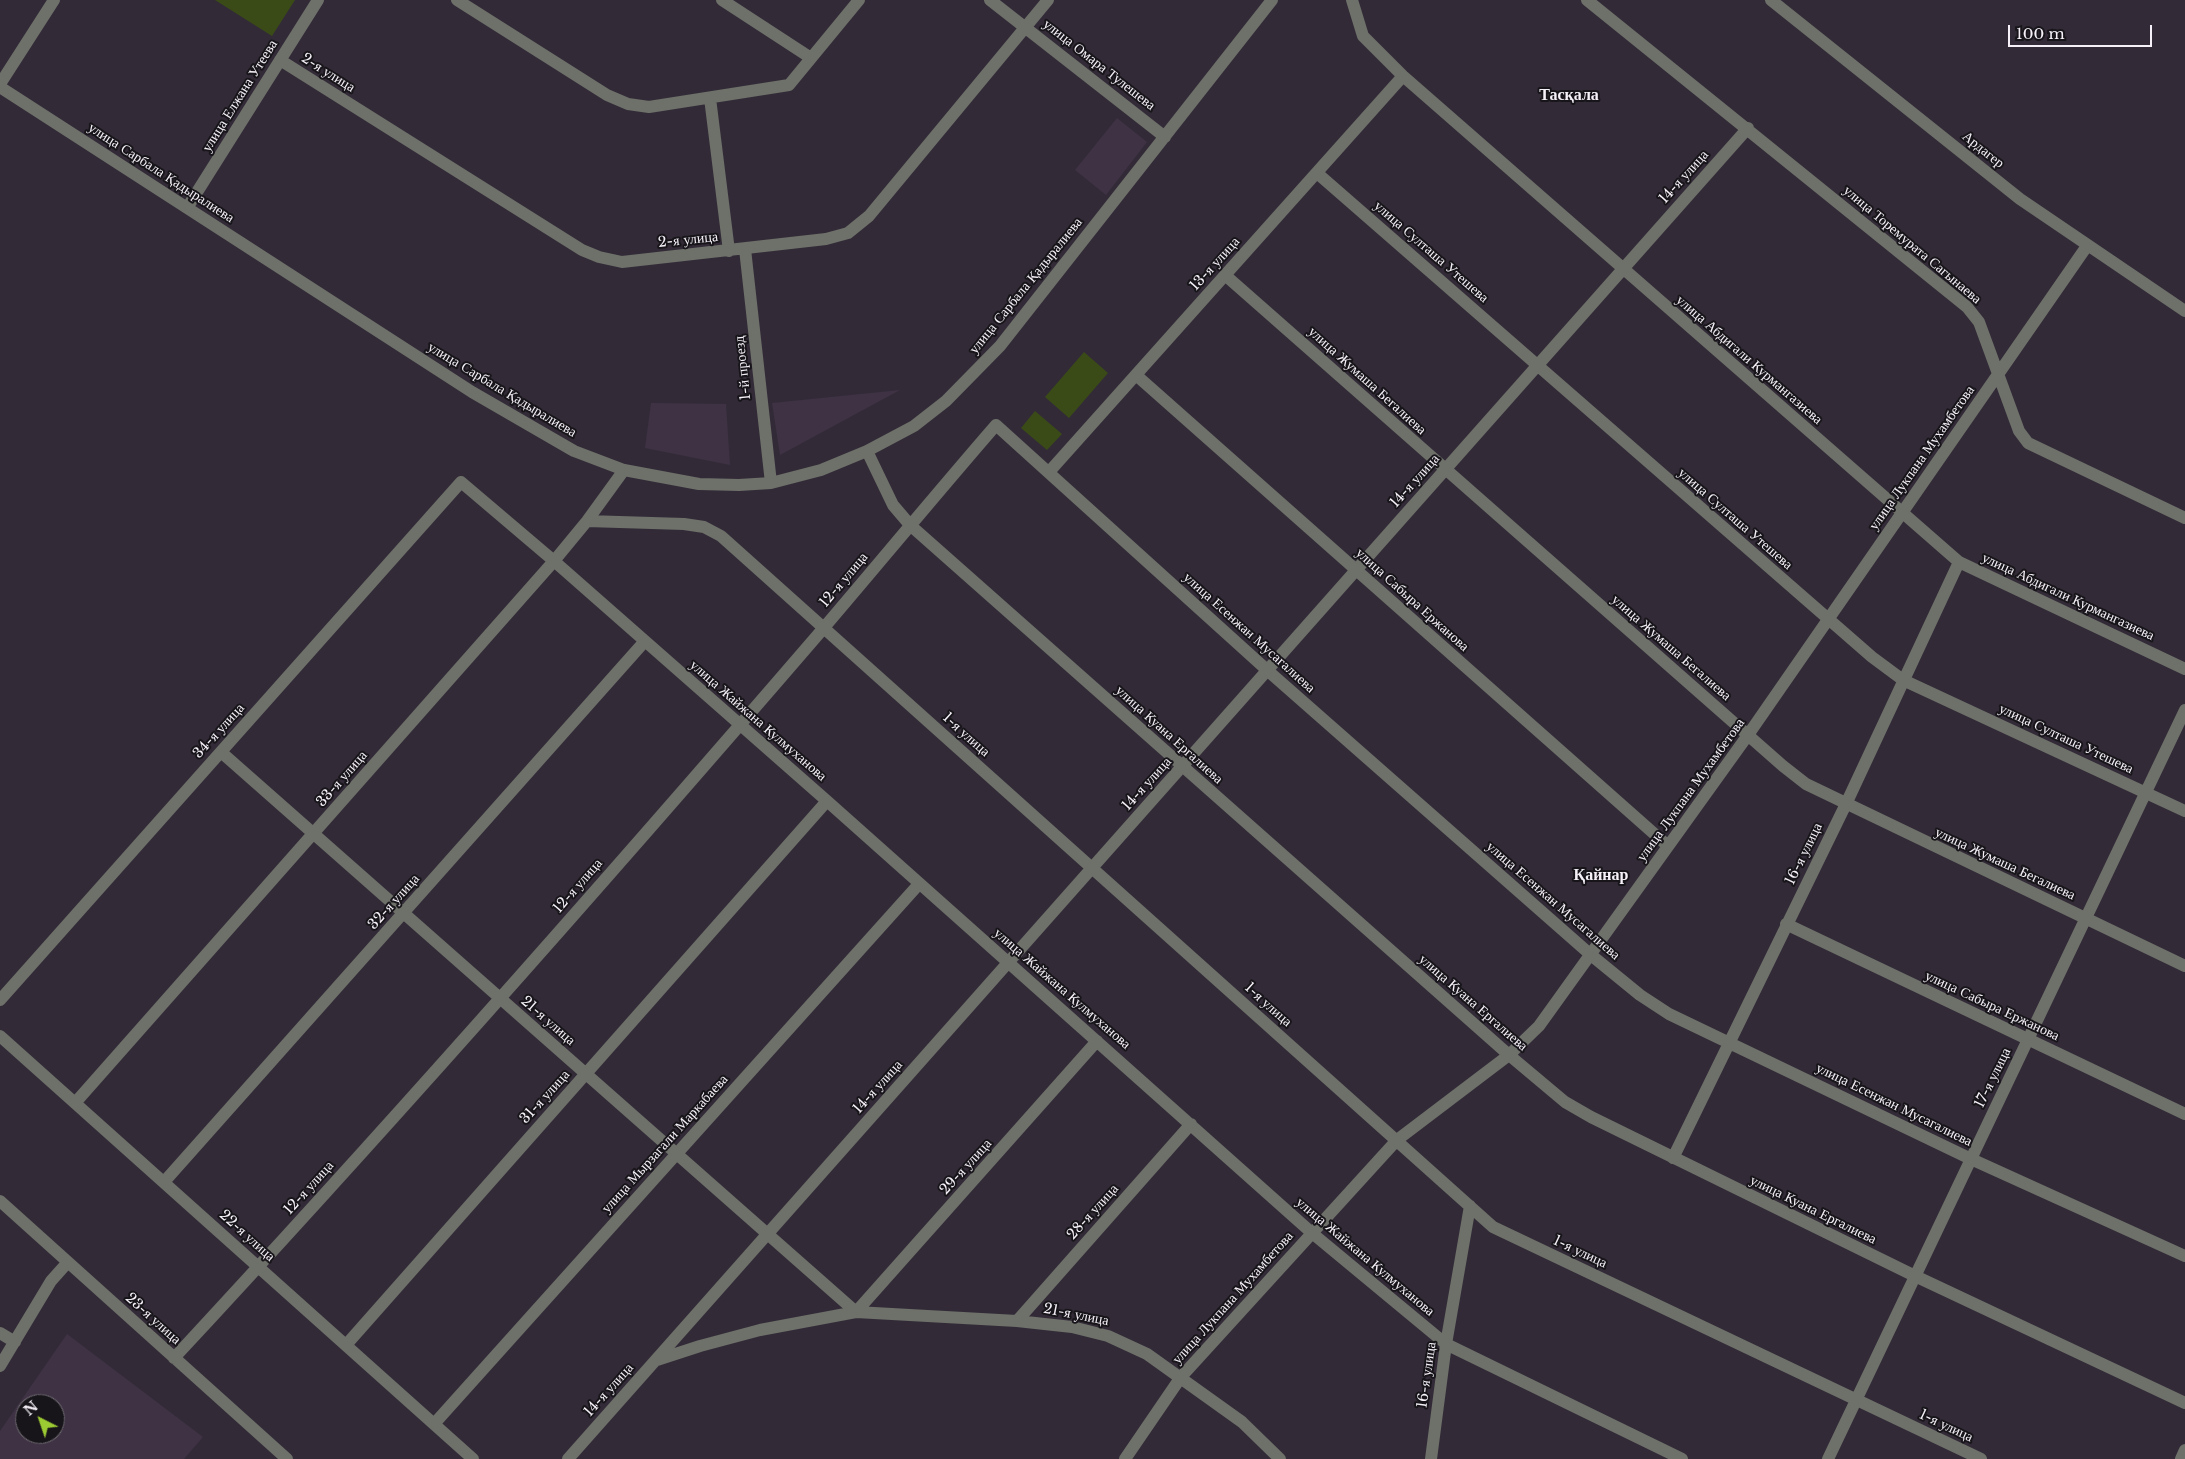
<!DOCTYPE html>
<meta charset="utf-8">
<style>
body{margin:0}
#map{position:relative;width:2185px;height:1459px;overflow:hidden;background:#322b37;font-family:"Libre Baskerville",serif}
canvas{display:block}
.north{position:absolute;left:15px;top:1394px;width:50px;height:50px;box-sizing:border-box;background:#18151a;border:1px solid #716d73;border-radius:50%;rotate:319deg;font-size:14px;font-weight:700;line-height:20px;text-align:center;color:#f6f1f9}
.north::after{content:'';display:block;margin:auto;width:18px;height:22px;background:#9cca32;clip-path:polygon(50% 0,100% 100%,50% 72%,0 100%)}
.scale{position:absolute;left:2008px;top:25px;width:144px;height:22px;box-sizing:border-box;border:2px solid #f6f1f9;border-top:0;padding-left:6px;font-size:15px;line-height:18px;white-space:nowrap;color:#f6f1f9;-webkit-text-stroke:4px #18151a;paint-order:stroke}
</style>
<div id="map">
<canvas width="2185" height="1459"></canvas>
<div class="north">N</div>
<div class="scale">100 m</div>
</div>
<script>
const c = document.querySelector('canvas').getContext('2d');
c.lineJoin = 'round';
function fill(path, color) {
  c.fillStyle = color;
  c.fill(path, 'evenodd');
}
function stroke(path, color, width, dash) {
  c.strokeStyle = color;
  c.lineWidth = width;
  c.lineCap = dash ? 'butt' : 'round';
  c.setLineDash(dash || []);
  c.stroke(path);
}
function drawText(font, color, halo, rows, align = 'center') {
  c.font = font + ' "Libre Baskerville",serif';
  c.lineWidth = 4;
  c.setLineDash([]);
  c.textBaseline = 'middle';
  c.strokeStyle = halo;
  c.fillStyle = color;
  for (const [text, x, y, turn = 0] of rows) {
    c.save();
    c.translate(x, y);
    c.rotate((+turn || 0) * Math.PI / 180);
    c.textAlign = isNaN(turn) ? turn : align;
    if (halo) c.strokeText(text, 0, 0);
    c.fillText(text, 0, 0);
    c.restore();
  }
}
const built = new Path2D(`
 M1117 118 1147 142 1106 195 1075 170Z
 M900 390 780 455 772 403Z
 M651 403 726 404 730 465 645 448Z
 M67 1334 203 1437 184 1459H0V1431ZM25 1404H55V1434H25Z`);
const green = new Path2D(`
 M215 0H295L272 36Z
 M1084 352 1108 373 1069 418 1045 397Z
 M1035 411 1062 434 1047 450 1021 428Z`);
const minor = new Path2D(`
 M457 0 607 95 628 104 649 107 789 85 859 0
 M722 0 811 58
 M990 0 1165 137
 M1352 0 1363 36 1403 76 1959 562 2185 669
 M1587 0 1967 307 1979 322 2019 431 2028 443 2185 518
 M1771 0 2020 199 2185 311
 M280 60 582 250 599 257 622 262 826 239 848 233 869 216 1048 0
 M0 84 54 0
 M0 87 472 392 574 451 624 470 699 484 739 485 771 483 821 470 867 451 914 426 946 401 1000 346 1272 0
 M710 98 729 251
 M1317 173 1872 657 1903 680 2185 811
 M187 208 318 0
 M745 249 771 483
 M1225 275 1783 766 1806 784 2185 966
 M1136 375 1668 846
 M867 451 893 505 910 525 1509 1055 1565 1102 1591 1117 1915 1276 2185 1403
 M1049 472 1403 76
 M587 521 684 524 704 527 721 536 1493 1227 1981 1459
 M221 752 856 1312 1097 1041
 M1786 924 2185 1114
 M0 1000 461 482 554 561 827 801 1312 1233 1446 1344 1682 1459
 M0 1036 473 1459
 M75 1103 554 561 587 521 624 470
 M1673 1158 1846 804 1959 562
 M164 1182 645 641
 M0 1201 287 1459
 M1017 1321 1191 1124
 M0 1333 15 1342
 M346 1345 827 801
 M174 1358C395 1120 610 876 822 630 880 562 937 493 996 425L1267 670 1591 955 1640 995 1669 1014 1971 1159 2185 1256
 M657 1360 700 1346 760 1330 856 1312 1017 1321 1072 1327 1108 1336 1147 1354 1242 1422 1280 1459
 M0 1366 51 1281 68 1262
 M434 1424 919 884
 M568 1459 1748 128
 M1125 1459 1181 1377 1397 1140 1509 1055 1539 1026 1748 735 2087 246
 M1431 1459 1446 1344 1470 1206
 M1828 1459 2185 710
 M2181 1459 2185 1450`);
const streetNames = [
 ["улица Омара Тулешева",1099,65,38],
 ["2-я улица",328,73,32],
 ["улица Елжана Утеева",240,96,-58],
 ["Ардагер",1983,150,39],
 ["улица Сарбала Қадыралиева",161,173,33],
 ["14-я улица",1684,177,-48],
 ["2-я улица",688,240,-6],
 ["улица Торемурата Сагынаева",1912,245,40],
 ["улица Султаша Утешева",1431,252,41],
 ["13-я улица",1215,264,-48],
 ["улица Сарбала Қадыралиева",1026,286,-51],
 ["улица Абдигали Курмангазиева",1749,360,41],
 ["1-й проезд",743,368,-96],
 ["улица Жумаша Бегалиева",1367,381,42],
 ["улица Сарбала Қадыралиева",502,390,31],
 ["улица Лукпана Мухамбетова",1922,458,-55],
 ["14-я улица",1415,481,-48],
 ["улица Султаша Утешева",1735,519,41],
 ["12-я улица",844,580,-50],
 ["улица Абдигали Курмангазиева",2068,597,25],
 ["улица Сабыра Ержанова",1412,600,42],
 ["улица Есенжан Мусагалиева",1249,633,42],
 ["улица Жумаша Бегалиева",1671,648,41],
 ["улица Жайжана Кулмуханова",758,721,41],
 ["34-я улица",219,731,-48],
 ["1-я улица",966,735,42],
 ["улица Куана Ергалиева",1169,735,42],
 ["улица Султаша Утешева",2066,739,25],
 ["33-я улица",342,779,-49],
 ["14-я улица",1147,784,-48],
 ["улица Лукпана Мухамбетова",1691,790,-54],
 ["16-я улица",1804,854,-64],
 ["улица Жумаша Бегалиева",2005,864,25],
 ["12-я улица",578,886,-49],
 ["улица Есенжан Мусагалиева",1553,901,41],
 ["32-я улица",394,902,-48],
 ["улица Жайжана Кулмуханова",1062,989,41],
 ["улица Куана Ергалиева",1473,1003,41],
 ["1-я улица",1268,1005,42],
 ["улица Сабыра Ержанова",1992,1006,25],
 ["21-я улица",548,1021,41],
 ["17-я улица",1993,1078,-64],
 ["14-я улица",878,1087,-48],
 ["31-я улица",545,1097,-48],
 ["улица Есенжан Мусагалиева",1894,1105,26],
 ["улица Мырзагали Маркабаева",665,1144,-48],
 ["29-я улица",966,1167,-48],
 ["12-я улица",309,1188,-48],
 ["улица Куана Ергалиева",1813,1210,26],
 ["28-я улица",1093,1212,-48],
 ["22-я улица",247,1236,42],
 ["1-я улица",1580,1252,25],
 ["улица Жайжана Кулмуханова",1365,1257,40],
 ["улица Лукпана Мухамбетова",1233,1298,-48],
 ["21-я улица",1076,1315,11],
 ["23-я улица",153,1319,42],
 ["16-я улица",1427,1375,-82],
 ["14-я улица",609,1390,-48],
 ["1-я улица",1946,1426,25]
];
const quarterNames = [
 ["Тасқала",1569,95],
 ["Қайнар",1601,875]
];
fill(built, '#3e3244');
fill(green, '#3a4b18');
stroke(minor, '#6e706a', 12);
drawText('14px', '#f6f1f9', '#18151a', streetNames);
drawText('bold 16px', '#f6f1f9', '#18151a', quarterNames);
</script>
